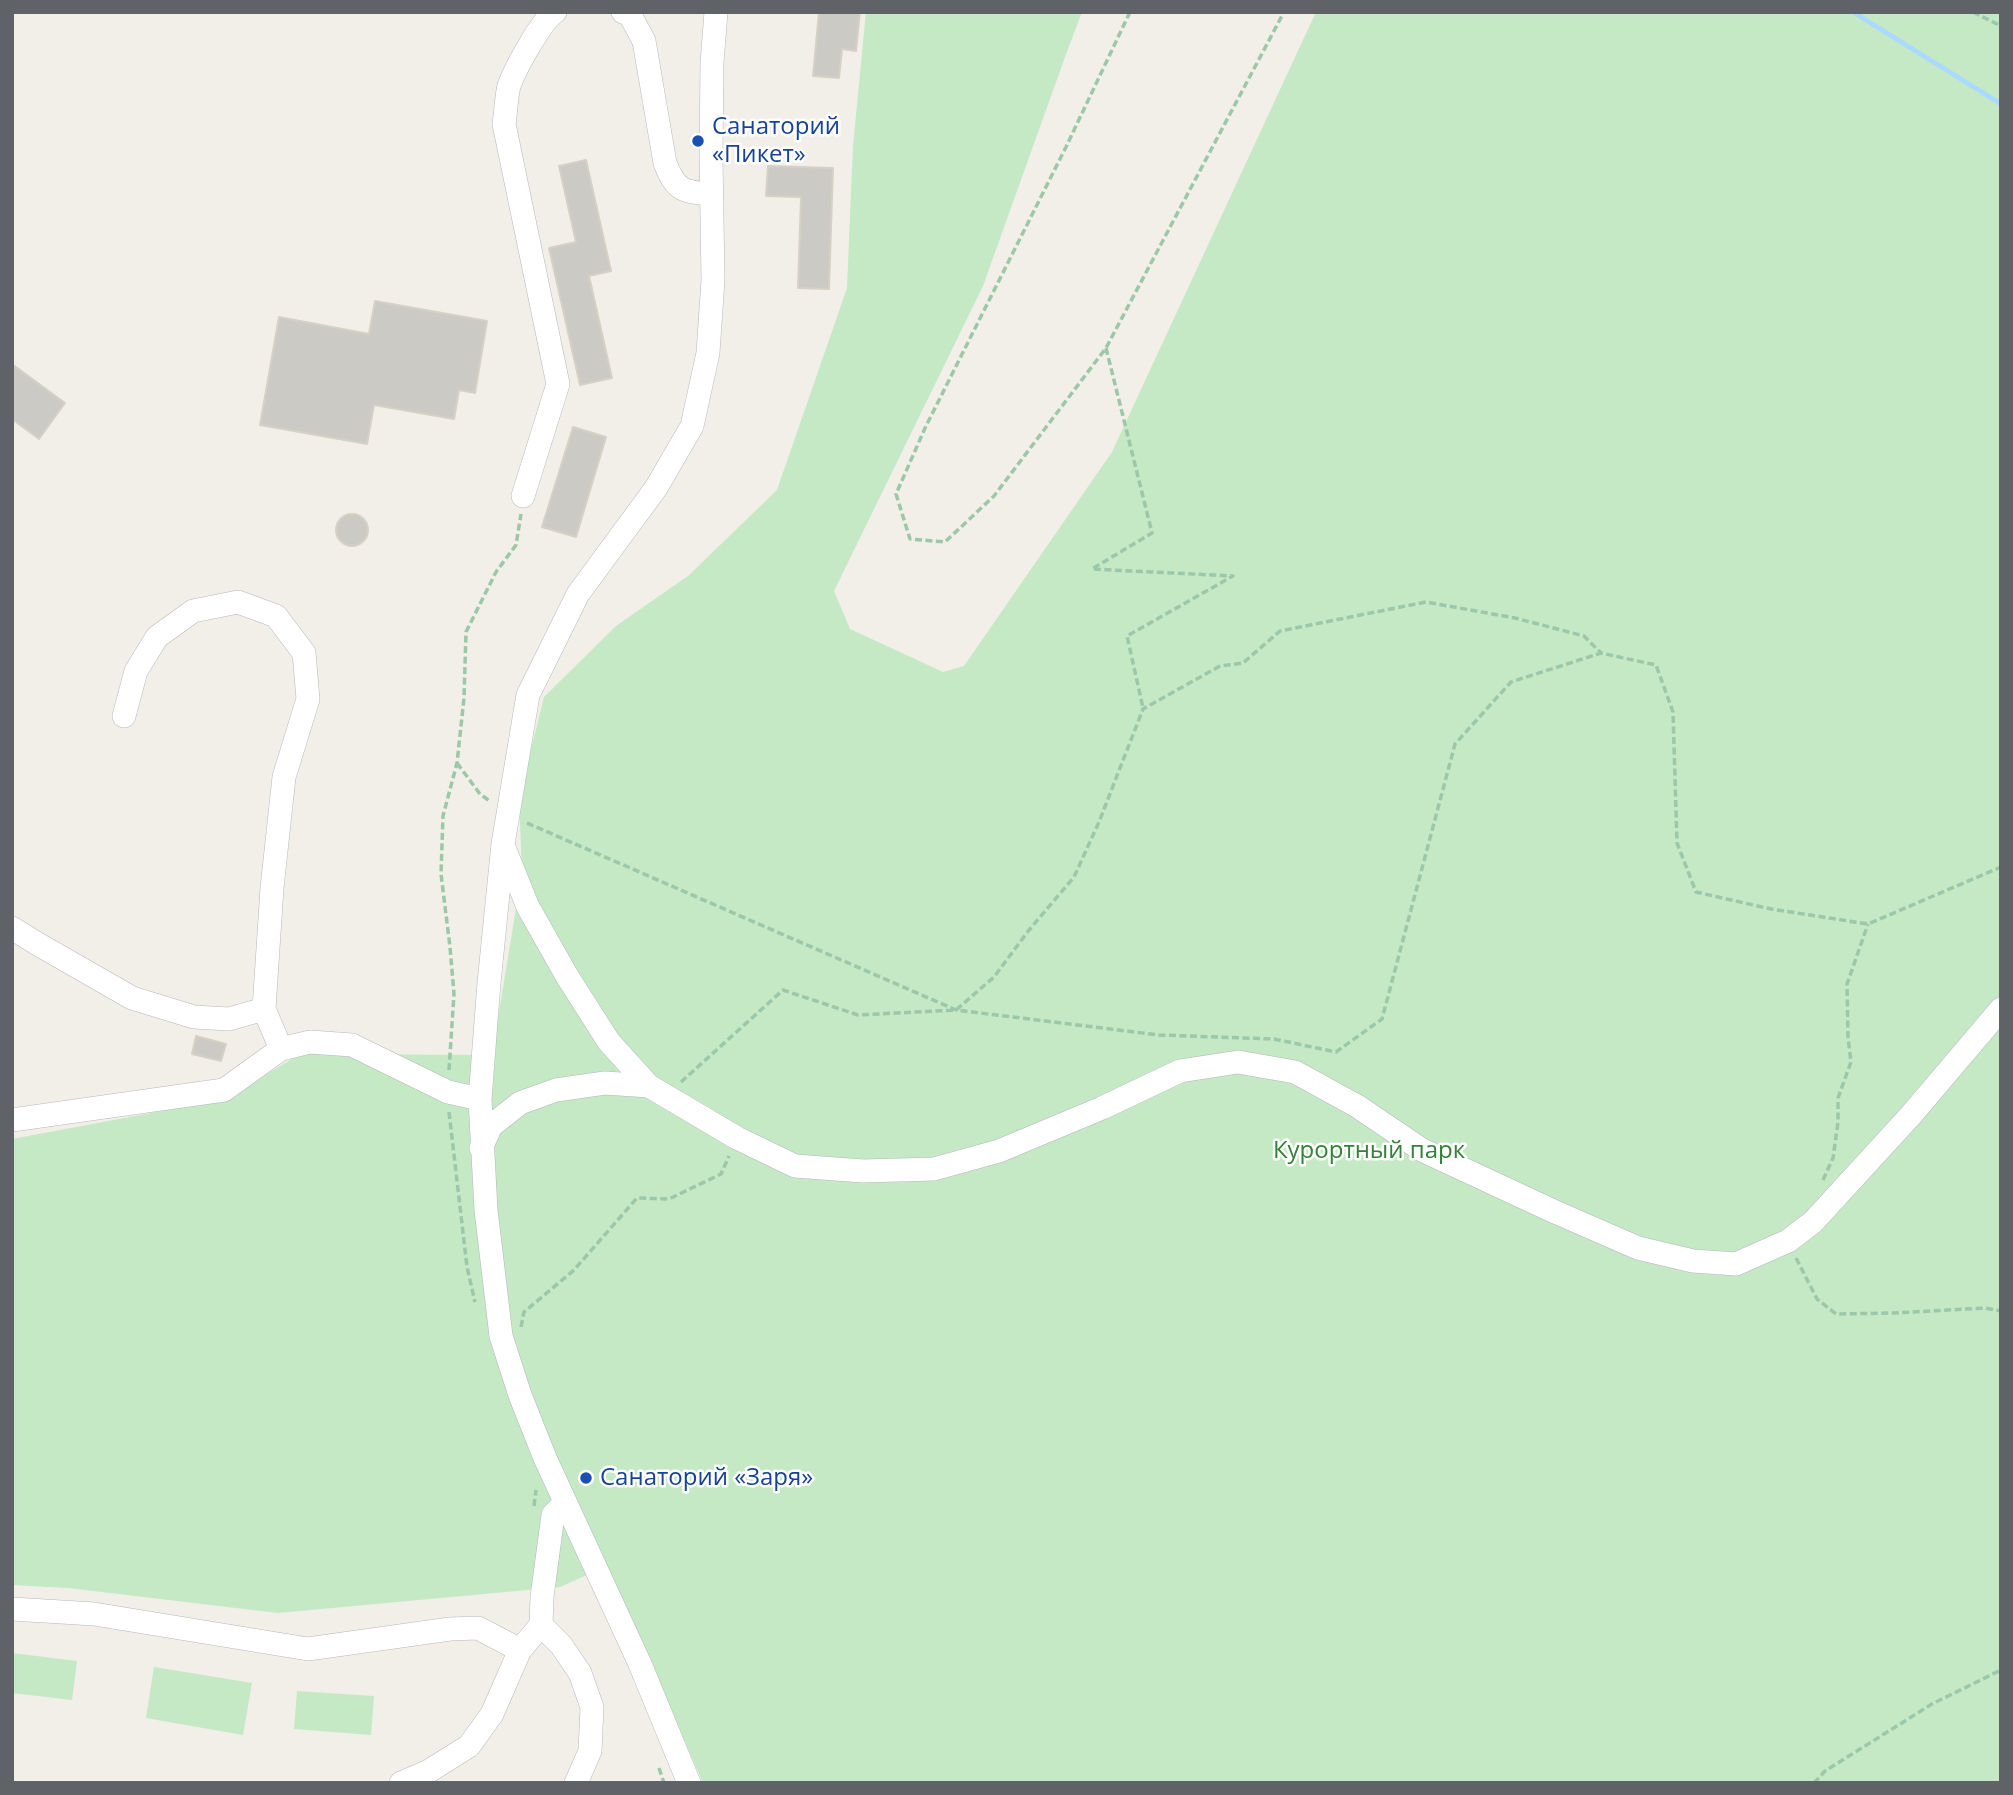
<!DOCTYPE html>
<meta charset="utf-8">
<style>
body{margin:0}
#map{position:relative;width:2013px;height:1795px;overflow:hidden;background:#f1efe8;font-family:"Open Sans",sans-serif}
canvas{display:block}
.frame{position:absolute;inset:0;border:14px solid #5f6368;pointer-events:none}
</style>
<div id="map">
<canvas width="2013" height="1795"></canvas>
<div class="frame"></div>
</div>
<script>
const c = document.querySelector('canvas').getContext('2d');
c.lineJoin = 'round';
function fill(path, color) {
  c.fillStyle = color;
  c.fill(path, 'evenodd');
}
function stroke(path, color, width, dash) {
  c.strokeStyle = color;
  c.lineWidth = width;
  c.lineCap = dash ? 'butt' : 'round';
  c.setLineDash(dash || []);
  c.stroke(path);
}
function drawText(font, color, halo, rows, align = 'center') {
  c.font = font + ' "Open Sans",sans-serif';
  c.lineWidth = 5;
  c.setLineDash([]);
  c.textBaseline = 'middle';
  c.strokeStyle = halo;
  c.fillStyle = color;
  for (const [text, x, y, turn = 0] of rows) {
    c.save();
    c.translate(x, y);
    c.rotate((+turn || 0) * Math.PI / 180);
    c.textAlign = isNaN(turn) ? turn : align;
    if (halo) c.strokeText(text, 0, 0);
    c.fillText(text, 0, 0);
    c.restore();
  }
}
const green = new Path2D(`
 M866 12H1082L1065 57 983 286 834 591 850 629 943 672 964 666 1112 452 1316 12H2001V1783H703L607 1566 560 1587 278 1613 68 1588 12 1585V1139L226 1099 300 1054 492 1055 522 872 519 798 544 697 616 626 688 576 777 490 847 288 853 146Z
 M12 1653 77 1661 72 1700 12 1693Z
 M154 1667 252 1683 243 1735 146 1718Z
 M297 1691 374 1696 371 1735 294 1729Z`);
const stream = new Path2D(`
 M1853 12 2001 104`);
const building = new Path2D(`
 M819 12H860L856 51 842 49 839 78 813 76Z
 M586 160 611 271 589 276 612 378 580 385 549 248 576 242 559 166Z
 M768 166 833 168 829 289 798 288 801 197 766 196Z
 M375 301 487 321 475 393 459 390 454 419 374 405 367 444 260 425 279 317 369 334Z
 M12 364 65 403 39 439 12 419Z
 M573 427 606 437 576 537 542 527Z
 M336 530a16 16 0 1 1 32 0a16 16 0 1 1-32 0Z
 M196 1036 226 1044 221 1061 192 1054Z`);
const path = new Path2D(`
 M1130 12 1066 147 926 426 896 494 910 539 945 542 994 496 1106 348 1284 12
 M1973 12 2001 26
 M1106 348 1152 533 1092 569 1233 576 1127 636 1143 708
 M457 763 480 794 491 802
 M527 823 956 1010 1159 1035 1274 1039 1336 1052 1382 1019 1455 744 1511 682 1601 653 1656 665 1673 712 1677 843 1696 892 1771 909 1868 924 2001 867
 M449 1070 454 994 450 947 441 874 443 816 457 763 464 698 466 632 496 572 516 545 521 514
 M681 1082 783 990 858 1015 956 1010 994 977 1029 930 1074 877 1099 822 1143 709 1220 666 1243 663 1280 631 1426 602 1515 618 1584 636 1601 653
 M449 1112 467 1267 475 1302
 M1823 1180 1833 1158 1838 1122V1098L1851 1062 1848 1037 1847 984 1868 924
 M1796 1258 1817 1299 1836 1314 1894 1313 1985 1308 2001 1311
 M521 1327 524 1312 574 1270 637 1198 669 1199 721 1174 729 1156
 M534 1506 536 1490
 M659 1768 664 1783
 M1814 1783 1825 1771 1932 1704 2001 1670`);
const minor = new Path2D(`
 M623 12 630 15 644 41 665 163C676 191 683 192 711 194
 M523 496 558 384 504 124C506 112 506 98 509 86 514 71 542 19 555 12
 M124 716 136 671 157 637 193 611 238 602 276 616 304 653 308 699 284 777 272 888 264 1009 281 1049
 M505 850 528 907 567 976 609 1042 649 1086 737 1138 795 1166 863 1171 934 1169 999 1151 1102 1108 1180 1071 1238 1062 1295 1072 1357 1106 1422 1150 1553 1211 1638 1248 1693 1261 1736 1264 1788 1241 1813 1222 1911 1115 2001 1009
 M12 928 36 943 132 998 194 1017 229 1019 264 1009
 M12 1120 224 1090 281 1049 310 1042 352 1045 448 1092 480 1099
 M481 1148 491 1126 520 1103 556 1090 605 1083 649 1086
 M12 1609 94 1614 308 1649 450 1629 478 1628 520 1650
 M541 1625 561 1645 580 1673 592 1707 590 1751 576 1783
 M401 1783 429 1771 469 1746 492 1714 520 1650 541 1625 542 1597 553 1515 565 1503
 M689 1783 640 1664 545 1458 520 1395 501 1336 486 1210 480 1099 489 983 503 844 528 695 578 594 656 488 692 426 708 353 713 280 711 157 712 63 716 12`);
const markers = [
 [698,141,7,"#1a4fb4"],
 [586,1478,7,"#1a4fb4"]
];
const transitNames = [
 ["Санаторий",712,127],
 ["«Пикет»",712,155],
 ["Санаторий «Заря»",600,1478]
];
const parkNames = [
 ["Курортный парк",1369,1151]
];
fill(green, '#c5e8c5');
stroke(stream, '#aadaff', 5);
fill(building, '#cccac5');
stroke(building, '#d6d1c6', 2);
stroke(minor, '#b5b8bc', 24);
stroke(path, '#9cc7a9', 3.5, [7, 3.5]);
stroke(minor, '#fff', 23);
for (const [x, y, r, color] of markers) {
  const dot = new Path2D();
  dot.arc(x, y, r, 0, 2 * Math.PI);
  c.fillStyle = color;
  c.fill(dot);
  stroke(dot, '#fff', 2.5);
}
drawText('24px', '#164399', '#fff', transitNames, 'left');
drawText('24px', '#348238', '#fff', parkNames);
</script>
